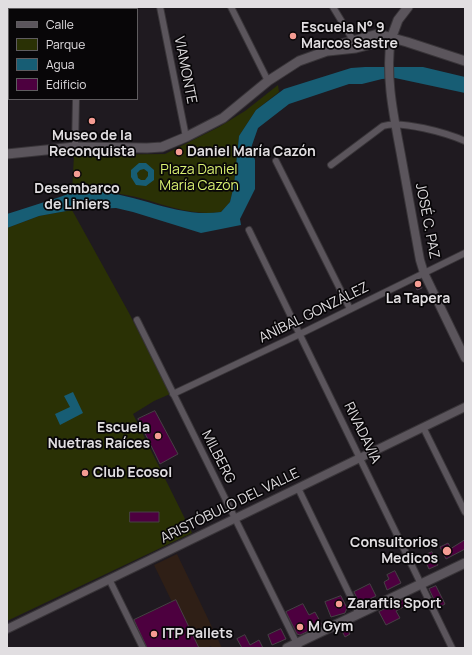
<!DOCTYPE html>
<meta charset="utf-8">
<style>
body{margin:0}
#map{position:relative;width:472px;height:655px;overflow:hidden;background:#1f1a20;font-family:Manrope,sans-serif}
canvas{display:block}
.frame{position:absolute;inset:0;border:8px solid #e1dee1;pointer-events:none}
.legend{position:absolute;left:8px;top:8px;width:130px;height:92px;box-sizing:border-box;background:#080608;border:1px solid #5f5c5f;margin:0;padding:5px 7px;list-style:none;font-size:12px;color:#e1dee1}
.legend li{display:flex;align-items:center;gap:8px;height:20px}
.legend b{width:20px;border:1px solid #5f5c5f}
</style>
<div id="map">
<canvas width="472" height="655"></canvas>
<div class="frame"></div>
<ul class="legend">
<li><b style="height:5px;background:#5b555c"></b>Calle</li>
<li><b style="height:11px;background:#2a3105"></b>Parque</li>
<li><b style="height:11px;background:#175d74"></b>Agua</li>
<li><b style="height:11px;background:#4d003f"></b>Edificio</li>
</ul>
</div>
<script>
const c = document.querySelector('canvas').getContext('2d');
c.lineJoin = 'round';
function fill(path, color) {
  c.fillStyle = color;
  c.fill(path, 'evenodd');
}
function stroke(path, color, width, dash) {
  c.strokeStyle = color;
  c.lineWidth = width;
  c.lineCap = dash ? 'butt' : 'round';
  c.setLineDash(dash || []);
  c.stroke(path);
}
function drawText(font, color, halo, rows, align = 'center') {
  c.font = font + ' Manrope,sans-serif';
  c.lineWidth = 3.5;
  c.setLineDash([]);
  c.textBaseline = 'middle';
  c.strokeStyle = halo;
  c.fillStyle = color;
  for (const [text, x, y, turn = 0] of rows) {
    c.save();
    c.translate(x, y);
    c.rotate((+turn || 0) * Math.PI / 180);
    c.textAlign = isNaN(turn) ? turn : align;
    if (halo) c.strokeText(text, 0, 0);
    c.fillText(text, 0, 0);
    c.restore();
  }
}
const industrial = new Path2D(`
 M177 554 222 648H212L211 646 207 648H147L134 620 172 602 154 565Z`);
const green = new Path2D(`
 M278 85 279 92 256 110 239 136 234 185 230 202 221 212C193 216 168 206 140 198 119 193 94 190 72 192L74 155 165 154 219 127 245 111Z
 M72 210 129 313 170 394 154 401 133 414 192 533 7 621V228L39 216Z`);
const water = new Path2D(`
 M365 67H423L465 77V93L395 78 382 79 362 84H349L289 104 258 128 251 148 255 160V189L240 219 241 225 201 233 133 212 116 208 72 210 39 216 7 228V214C23 209 38 204 54 199 64 196 72 191 83 191 131 189 175 219 221 212L230 202 234 185 239 136 256 110 284 89 351 68Z
 M139 163H146L154 170V180L146 186 136 185 131 177V170ZM144 169 148 172V176L145 180H141L138 178 137 173 140 170Z
 M73 392 83 413 60 425 55 414 70 407 64 396Z`);
const building = new Path2D(`
 M419 281 422 288 417 290 414 283Z
 M155 411 178 454 160 464 138 419Z
 M130 512H159V522H130Z
 M465 540V549L446 559 440 547 448 543 451 548Z
 M432 552 438 565 429 569 423 556Z
 M395 571 401 583 387 590 384 582 389 579 387 575Z
 M370 584 376 596 360 604 354 592Z
 M436 586 445 604 438 608 429 589Z
 M341 596 347 608 345 613 331 617 325 602Z
 M406 598 409 604 396 611 400 618 386 625 379 612Z
 M176 600 199 648H147L134 620Z
 M303 604 309 615 315 612 322 625 300 635 297 634 286 612Z
 M281 629 286 639 272 645 268 635Z
 M347 629 350 634 345 637 342 631Z
 M245 635 250 645 259 640 263 648H242L237 639Z`);
const minor = new Path2D(`
 M160 7 186 137
 M231 7 268 81
 M333 7 353 40
 M87 9V7
 M75 147 76 99
 M276 161 350 309
 M331 165 383 126C401 120 447 133 465 141
 M249 230 452 648
 M137 320 299 648
 M173 394 300 334 465 253
 M423 427 465 512
 M298 488 359 614
 M109 579 143 648`);
const tertiary = new Path2D(`
 M391 39C385 77 394 117 401 155 407 190 414 225 420 260L424 273 465 358
 M7 629 465 407`);
const secondary = new Path2D(`
 M391 39 398 20 408 7
 M328 51 356 48 391 39
 M7 154 75 147 147 148 162 147 186 137 223 118 268 81 299 61 327 51 337 45 378 34 407 42 465 61
 M287 648 465 563`);
const markers = [
 [293,36,4,"#f59c93"],
 [92,121,4,"#f59c93"],
 [179,152,4,"#f59c93"],
 [77,174,4,"#f59c93"],
 [418,284,4,"#f59c93"],
 [158,436,4,"#f59c93"],
 [85,473,4,"#f59c93"],
 [447,551,5,"#f59c93"],
 [339,604,4,"#f59c93"],
 [300,627,4,"#f59c93"],
 [154,634,4,"#f59c93"]
];
const poiNames = [
 ["Escuela N° 9",301,28],
 ["Marcos Sastre",301,44],
 ["Museo de la",92,136,"center"],
 ["Reconquista",92,152,"center"],
 ["Daniel María Cazón",187,152],
 ["Desembarco",77,189,"center"],
 ["de Liniers",77,205,"center"],
 ["La Tapera",418,299,"center"],
 ["Escuela",150,428,"right"],
 ["Nuetras Raíces",150,444,"right"],
 ["Club Ecosol",93,473],
 ["Consultorios",438,543,"right"],
 ["Medicos",438,559,"right"],
 ["Zaraftis Sport",347,604],
 ["M Gym",308,627],
 ["ITP Pallets",162,634]
];
const streetNames = [
 ["VIAMONTE",185,70,79],
 ["JOSÉ C. PAZ",427,221,79],
 ["ANÍBAL GONZÁLEZ",314,313,-26],
 ["RIVADAVIA",362,433,64],
 ["MILBERG",218,457,63],
 ["ARISTÓBULO DEL VALLE",230,506,-26]
];
const parkNames = [
 ["Plaza Daniel",199,170],
 ["María Cazón",199,186]
];
fill(industrial, '#2f1f16');
fill(green, '#2a3105');
fill(water, '#175d74');
fill(building, '#4d003f');
stroke(building, '#474045', 1);
stroke(minor, '#393539', 8);
stroke(tertiary, '#393539', 10);
stroke(secondary, '#393539', 11);
stroke(minor, '#5b555c', 6);
stroke(tertiary, '#5b555c', 8);
stroke(secondary, '#5b555c', 9);
for (const [x, y, r, color] of markers) {
  const dot = new Path2D();
  dot.arc(x, y, r, 0, 2 * Math.PI);
  c.fillStyle = color;
  c.fill(dot);
  stroke(dot, '#080608', 1.5);
}
drawText('bold 14px', '#e1dee1', '#080608', poiNames, 'left');
drawText('14px', '#e1dee1', '#080608', streetNames);
drawText('14px', '#daf171', '#080608', parkNames);
</script>
